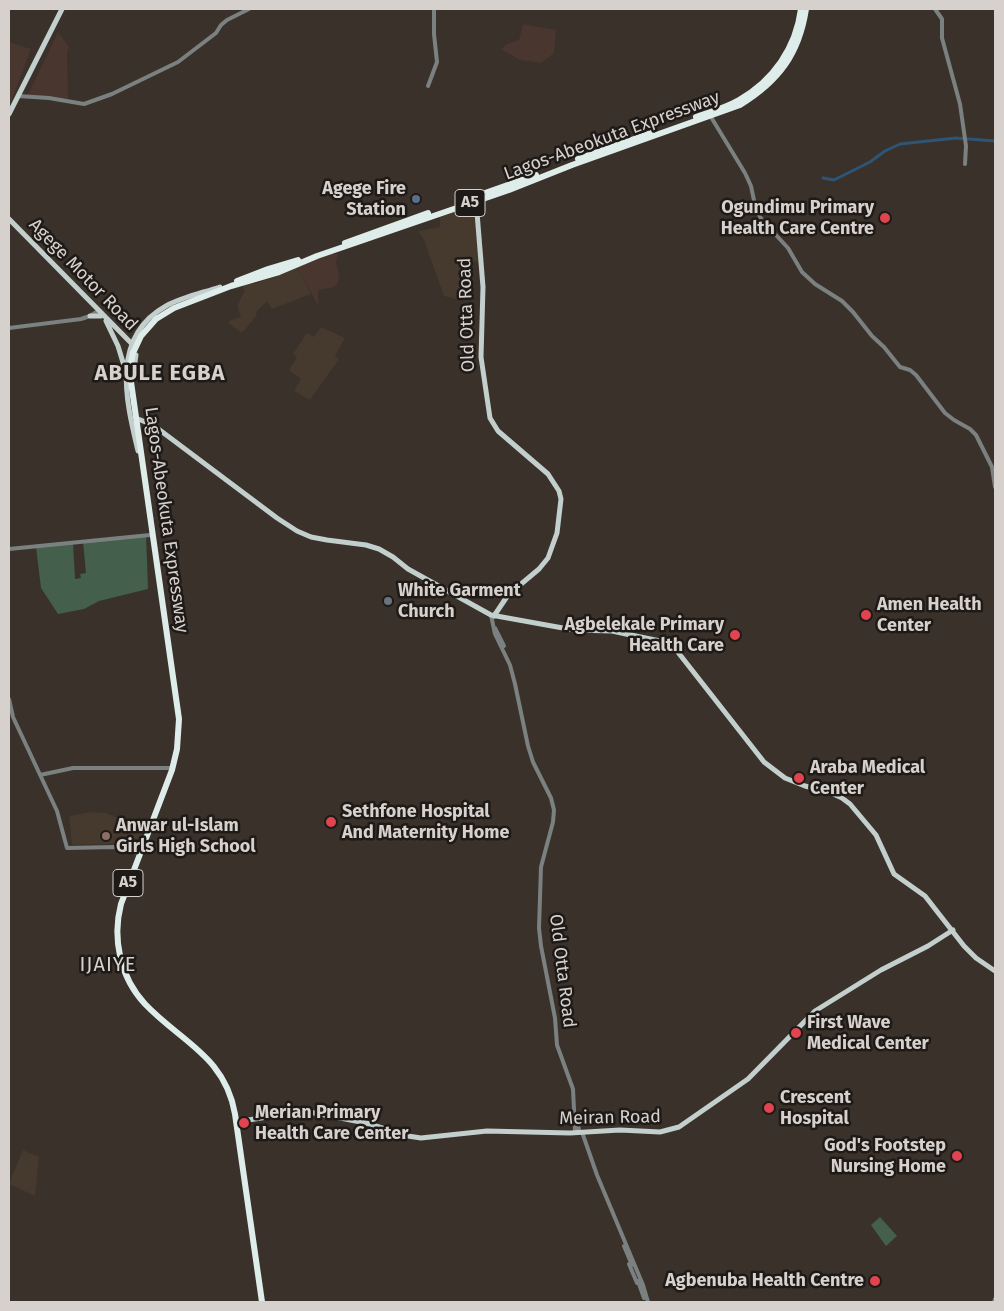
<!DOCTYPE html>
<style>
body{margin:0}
#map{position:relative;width:1004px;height:1311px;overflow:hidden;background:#3a312a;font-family:"Fira Sans",sans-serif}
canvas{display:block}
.frame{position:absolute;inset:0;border:10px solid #d7d1cd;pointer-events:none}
</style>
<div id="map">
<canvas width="1004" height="1311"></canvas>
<div class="frame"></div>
</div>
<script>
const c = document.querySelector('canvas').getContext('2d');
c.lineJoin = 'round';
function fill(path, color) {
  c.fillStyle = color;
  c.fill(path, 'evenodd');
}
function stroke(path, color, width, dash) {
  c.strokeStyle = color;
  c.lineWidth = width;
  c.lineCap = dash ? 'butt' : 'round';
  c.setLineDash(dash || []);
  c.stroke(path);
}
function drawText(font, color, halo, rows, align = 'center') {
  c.font = font + ' "Fira Sans",sans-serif';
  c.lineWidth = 5;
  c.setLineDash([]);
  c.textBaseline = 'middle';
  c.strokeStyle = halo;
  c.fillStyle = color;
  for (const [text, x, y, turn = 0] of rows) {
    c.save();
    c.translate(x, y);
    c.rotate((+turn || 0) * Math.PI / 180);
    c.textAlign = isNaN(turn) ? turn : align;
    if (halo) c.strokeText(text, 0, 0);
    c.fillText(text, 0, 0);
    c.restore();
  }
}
const built = new Path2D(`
 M462 208 479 216 484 260 461 264 464 284 460 300 444 296 424 240 418 231 440 227V214Z
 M296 266 311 294 272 309 267 301 256 312 257 315 242 333 229 324V321L241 317 237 306 244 292 243 284 257 283 275 277Z
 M321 327 345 338 335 356 339 359 310 400 294 391 301 379 289 370 297 357 293 354 307 333 314 337Z
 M92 812 106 813 143 828 135 851 111 844 72 845 69 816Z
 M23 1150 39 1157 35 1196 9 1184Z`);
const industrial = new Path2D(`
 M523 24 556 30 554 53 541 63 520 60 501 49 507 44 519 40Z
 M58 32 69 47 67 52 68 100 27 97Z
 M9 42 31 49 9 107Z
 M329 254H338L336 263 339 274 338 282 334 287 318 290V305L296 266Z`);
const green = new Path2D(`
 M146 534 148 589 99 601 84 609 58 614 41 588 36 547 73 542 75 579 81 578 80 574 86 573 83 541Z
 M880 1217 897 1236 886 1246 871 1225Z`);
const river = new Path2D(`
 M823 178 834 180 870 162 885 151 900 144 956 138 995 141`);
const minor = new Path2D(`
 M935 9 942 19V38L960 104 966 146 965 164
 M428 86 437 62 434 34V9
 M18 96 49 98 84 104 112 94 178 62 216 33 221 25 227 20 249 9
 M711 117 745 173 751 186 756 210 762 220 788 248 802 272 815 284 842 301 853 312 872 336 884 347 900 367 910 370 916 375 945 413 954 420 970 429 976 435 992 467 995 487
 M9 328 81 319 90 316 98 311
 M9 549 150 535
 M491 615 495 634 510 665 515 684 528 746 533 762 551 798 554 810 553 822 541 867 539 928 541 946 555 1018 557 1045 573 1089 575 1130
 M495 628 504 646
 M9 699 13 717 57 811 67 848 114 847 137 853
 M40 775 73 768H170
 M577 1118 579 1131
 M582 1132 597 1175 643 1285 648 1302
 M624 1246 632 1265
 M629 1264 637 1283
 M638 1281 644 1298
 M994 1302 995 1299`);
const major = new Path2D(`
 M9 114 62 9
 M476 200 483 287 481 357 490 418 498 431 548 474 559 491 561 499 557 533 548 558 539 569 508 595 494 616
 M9 219 133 345
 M90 316H101
 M106 321 118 346 125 369
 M133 376 136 355
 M138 419 153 425 277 518 297 531 311 537 327 540 366 545 379 549 393 557 408 569 491 615 574 630 612 631 626 634 665 642 677 651 764 762 785 778 805 786 829 792 842 798 850 804 876 835 894 874 925 896 964 946 976 958 995 971
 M138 451C126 401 110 337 166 306 182 297 202 293 220 287
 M236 1122 292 1113 309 1112 366 1123 408 1136 421 1138 487 1131 570 1133 620 1130 660 1132 679 1127 748 1079 815 1011 881 970 928 946 953 930`);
const highway = new Path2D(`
 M696 117C710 112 725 108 739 100 773 81 796 48 801 9
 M578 159 651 133
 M468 199 536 175
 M345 243 428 213
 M237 281 268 269 298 260
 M262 1302 235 1114C225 1056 181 1042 145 1004 120 977 112 939 121 904L172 770 177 749 179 719 131 382 130 367 133 353 141 336 156 319 174 308 231 286 279 272 317 256 509 190 572 165 740 105C779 81 799 54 806 9`);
const markers = [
 [416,199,5,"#5c6f8a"],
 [885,218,6,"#e0444e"],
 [388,601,5,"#6b7280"],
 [866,615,6,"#e0444e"],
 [735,635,6,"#e0444e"],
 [799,778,6,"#e0444e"],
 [331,822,6,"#e0444e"],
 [106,836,5,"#8d6e63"],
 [796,1033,6,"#e0444e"],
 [769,1108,6,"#e0444e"],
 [244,1123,6,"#e0444e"],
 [957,1156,6,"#e0444e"],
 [875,1281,6,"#e0444e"]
];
const shields = [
 [470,203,30],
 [128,883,30]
];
const shieldNames = [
 ["A5",470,203],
 ["A5",128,883]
];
const streetNames = [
 ["Lagos-Abeokuta Expressway",612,136,-20],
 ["Agege Motor Road",83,275,46],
 ["Old Otta Road",467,315,-92],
 ["Lagos-Abeokuta Expressway",166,520,82],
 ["Old Otta Road",562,971,83],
 ["Meiran Road",610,1118,-1]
];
const poiNames = [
 ["Agege Fire",406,189,"right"],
 ["Station",406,210,"right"],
 ["Ogundimu Primary",874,208,"right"],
 ["Health Care Centre",874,229,"right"],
 ["White Garment",398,591],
 ["Church",398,612],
 ["Amen Health",877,605],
 ["Center",877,626],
 ["Agbelekale Primary",724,625,"right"],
 ["Health Care",724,646,"right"],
 ["Araba Medical",810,768],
 ["Center",810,789],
 ["Sethfone Hospital",342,812],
 ["And Maternity Home",342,833],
 ["Anwar ul-Islam",116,826],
 ["Girls High School",116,847],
 ["First Wave",807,1023],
 ["Medical Center",807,1044],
 ["Crescent",780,1098],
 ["Hospital",780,1119],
 ["Merian Primary",255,1113],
 ["Health Care Center",255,1134],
 ["God's Footstep",946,1146,"right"],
 ["Nursing Home",946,1167,"right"],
 ["Agbenuba Health Centre",864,1281,"right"]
];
const quarterNames = [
 ["IJAIYE",108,965]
];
const districtNames = [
 ["ABULE EGBA",160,374]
];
fill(built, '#46392d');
fill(industrial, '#49362f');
fill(green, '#445f4b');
stroke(river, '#2f5576', 3);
stroke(minor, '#7b8180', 4);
stroke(major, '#c2cfcc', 5);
stroke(highway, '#deedea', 6);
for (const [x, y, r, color] of markers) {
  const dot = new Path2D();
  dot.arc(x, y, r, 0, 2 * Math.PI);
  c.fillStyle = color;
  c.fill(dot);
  stroke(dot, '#1e1a17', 2);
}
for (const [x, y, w] of shields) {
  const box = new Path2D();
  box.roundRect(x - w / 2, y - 13.5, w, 27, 4);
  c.fillStyle = '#1e1a17';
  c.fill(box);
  stroke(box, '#d7d1cd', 1);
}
drawText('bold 16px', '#d7d1cd', null, shieldNames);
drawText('18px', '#d7d1cd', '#1e1a17', streetNames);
drawText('bold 18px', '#d7d1cd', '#1e1a17', poiNames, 'left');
c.letterSpacing = '1px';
drawText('20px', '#d7d1cd', '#1e1a17', quarterNames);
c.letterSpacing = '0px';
c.letterSpacing = '1px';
drawText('bold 22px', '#d7d1cd', '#1e1a17', districtNames);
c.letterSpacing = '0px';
</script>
